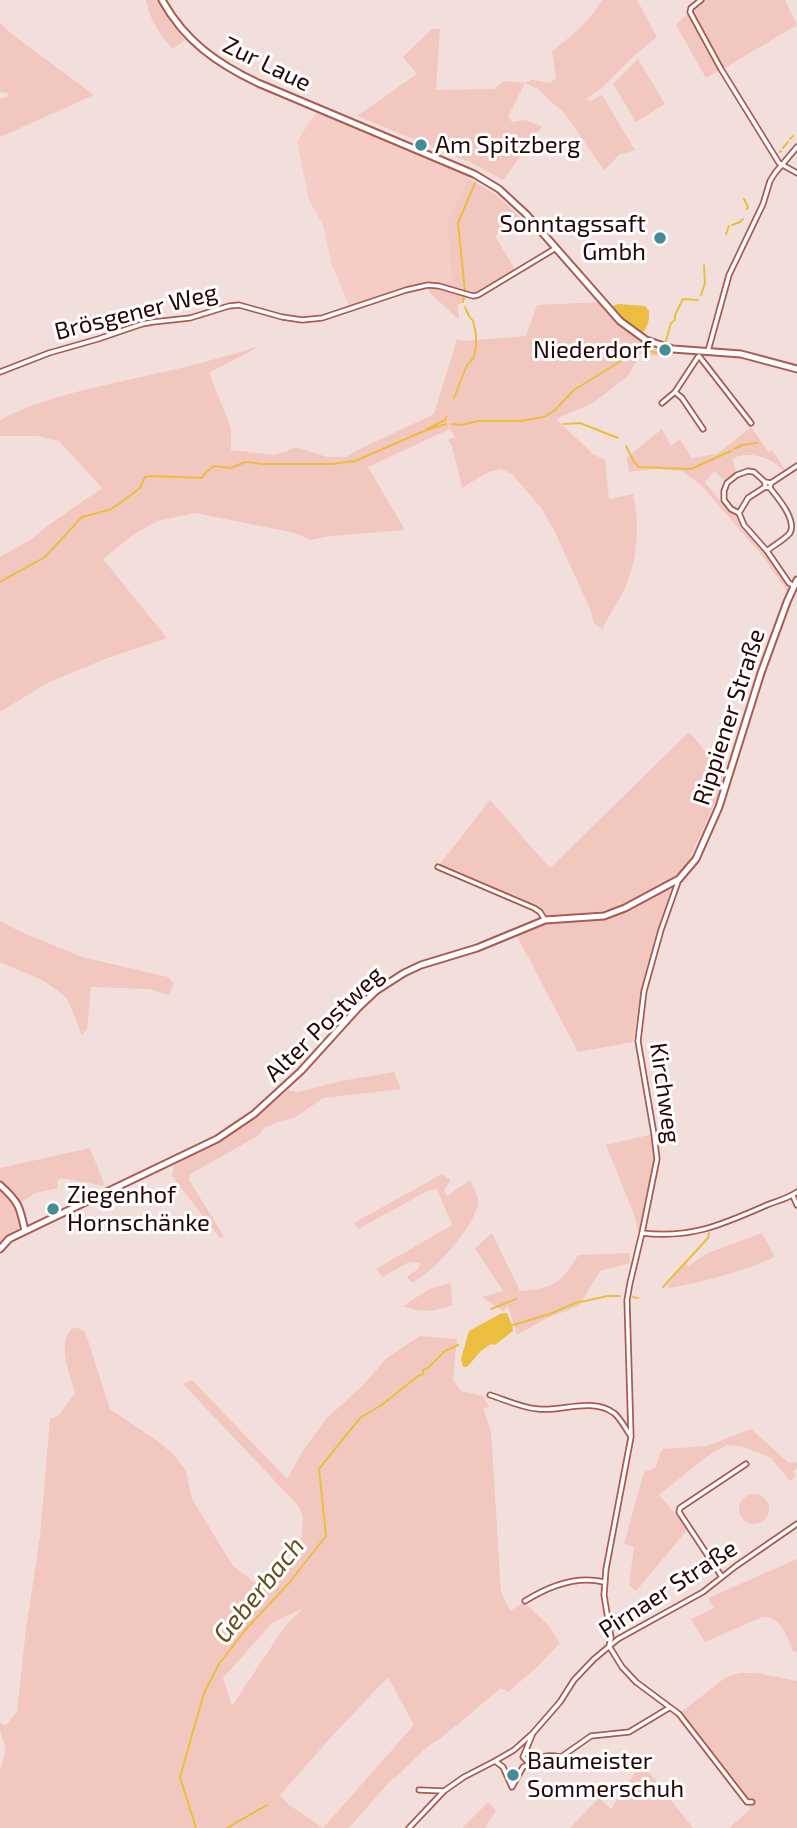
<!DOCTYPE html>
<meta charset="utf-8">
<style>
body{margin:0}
canvas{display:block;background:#f2dfdc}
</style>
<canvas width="797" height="1828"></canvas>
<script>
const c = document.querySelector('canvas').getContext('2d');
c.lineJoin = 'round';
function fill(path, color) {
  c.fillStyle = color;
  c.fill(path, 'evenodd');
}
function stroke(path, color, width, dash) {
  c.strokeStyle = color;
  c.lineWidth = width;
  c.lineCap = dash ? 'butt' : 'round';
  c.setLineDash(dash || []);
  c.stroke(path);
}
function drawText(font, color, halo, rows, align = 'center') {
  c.font = font + ' "Exo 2",sans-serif';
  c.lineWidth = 6;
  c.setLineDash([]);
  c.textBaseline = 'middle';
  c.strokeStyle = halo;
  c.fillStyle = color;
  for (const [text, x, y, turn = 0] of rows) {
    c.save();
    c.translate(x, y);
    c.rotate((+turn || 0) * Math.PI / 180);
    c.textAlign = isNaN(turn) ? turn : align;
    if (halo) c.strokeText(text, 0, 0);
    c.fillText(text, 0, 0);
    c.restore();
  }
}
const built = new Path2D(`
 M318 110 390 140 469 176 447 221 452 283 406 290 350 308 331 263 323 225 309 200 297 141Z`);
const green = new Path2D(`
 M146 0H157L170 22 185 40 172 49C160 34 149 19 146 0Z
 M602 0H637L657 37 635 55 602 88 587 98 590 101 602 95 635 150 619 155 604 170 562 110 558 108 538 89 525 83 508 117 512 122 524 120 542 126 503 180 472 163 357 116 417 74 403 57 432 29H440L436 90 494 89 504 81 524 83 532 80 551 83 556 77 552 51C571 36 590 22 602 0Z
 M705 0H785L797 25 723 69 694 17V10Z
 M686 15H689L720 70 706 78 676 25Z
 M0 23 13 35 94 95 0 137V99L7 97 8 93 0 92Z
 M638 59 665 104 636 122 613 84Z
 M468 178 495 194 521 218 495 236 516 271 483 291 474 293 441 284 452 282 447 221Z
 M428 287 443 288 467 295 466 300 458 305 459 320 429 292Z
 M603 302 645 342 665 350 661 357 641 353 628 376 593 403 556 419 593 454 605 460 609 499 633 494C640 522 638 553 628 581 622 597 610 613 602 629L594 623 590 609 554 530 541 508 512 474 501 469 488 472 462 488 452 446 448 440 455 437 450 429 368 467 405 530 331 536 310 540 295 533 195 513 157 521 133 535 103 559 167 638 105 659 47 683 0 712V557L30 540 50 524 102 488 59 441 37 436H0V420C48 395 98 387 150 375 187 367 224 357 260 346L209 373 231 428V450L276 455 296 447 327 457H346L362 448 434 414 457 339 465 341 526 336 537 305Z
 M751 427 769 452 772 450 786 471 784 472C772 457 751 451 733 458L736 474 726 482 714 471 705 482 727 509 737 516 740 527 764 552 790 589 788 592 761 554 701 485 682 471 655 469 629 472 627 457 662 429 671 446 680 439 692 458 717 454Z
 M689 732 727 776 688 862 678 874 625 904 604 911 547 916 536 906 528 902 439 865 490 800 550 868Z
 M667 889 670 890V895C659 927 648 960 641 994 637 1009 636 1026 633 1042L578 1052 516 934 544 923 597 919 617 915Z
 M0 921 19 931 82 957 168 977 174 984 169 995 149 989 91 987 87 1029 82 1035 67 998 44 981 0 962Z
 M394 1072 401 1089 323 1098 296 1117 281 1121 264 1128 258 1136 190 1174 189 1180 224 1236 220 1238 172 1176 174 1165C218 1143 252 1123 288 1090L298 1092 341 1081Z
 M653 1134 656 1160 639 1236 635 1217 606 1145Z
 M90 1148 105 1186 60 1178 57 1182 58 1188 35 1193 20 1203 14 1194 0 1182V1168Z
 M442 1174 451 1180 444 1190 447 1196 470 1180C472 1186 478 1194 478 1201 479 1218 447 1255 435 1266 428 1272 420 1278 412 1283L407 1277 418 1269 420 1263 409 1262 382 1277 376 1269 452 1225 437 1189 429 1190 358 1229 354 1223Z
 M0 1188C10 1197 27 1214 18 1229 14 1236 5 1239 0 1245Z
 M492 1233 520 1291C553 1289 561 1283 578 1255L629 1253 630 1263 600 1271 579 1306 547 1318 517 1335 508 1306 503 1311 482 1297 503 1291 475 1248Z
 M762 1233 775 1257C741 1272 707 1281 670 1288L667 1286 686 1263 688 1266 708 1253Z
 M451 1283 452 1305C435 1312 420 1313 403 1306L429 1289Z
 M74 1327 85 1331 110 1409 160 1443 174 1455 186 1471 192 1499 233 1566 254 1582H267L280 1573 293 1560 302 1537 303 1517 299 1507 291 1498 183 1384 192 1380 287 1479 304 1449 327 1418 362 1386 386 1359 419 1336 457 1339 453 1379 461 1391 483 1396 489 1407 483 1408 491 1431 501 1592 510 1611 524 1602 548 1625 560 1643 535 1669 508 1692 501 1688 446 1734 427 1747 395 1778 391 1780 349 1828H0V1771L6 1749 0 1731V1722L2 1724 6 1725 17 1712 26 1629 40 1536 50 1419 58 1416 75 1393C70 1373 55 1342 74 1327ZM302 1609 285 1626 232 1706 223 1678 272 1623ZM388 1677 414 1725 323 1828 288 1804 280 1795 334 1734Z
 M751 1429 789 1463 797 1462V1468L793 1471 796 1476 790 1481 771 1458 744 1447 727 1445 706 1457 659 1495 688 1529 636 1591 629 1585 634 1547 624 1544 644 1472 655 1468 662 1449 707 1446Z
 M739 1509a15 15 0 1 1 30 0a15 15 0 1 1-30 0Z
 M797 1559V1652L793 1651C787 1637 781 1615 762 1617L705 1642 691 1619 714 1608 708 1598Z
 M740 1673H757L797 1681V1828H729L751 1809 679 1714 726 1677Z
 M643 1764 693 1828H570L599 1798 611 1809 637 1770Z
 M488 1802 496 1810 485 1828H462Z`);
const water = new Path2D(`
 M618 304 645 306 649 311C649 320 649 326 642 333L628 324 613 306Z
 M507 1313 512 1325 513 1331 495 1345 491 1344 481 1351 467 1367H463L461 1359 469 1331 500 1314Z`);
const stream = new Path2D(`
 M790 139 793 136
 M783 148 788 142
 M780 152 781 151
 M744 199 748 207 747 209
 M732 225 740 222 743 219
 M726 234 729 226
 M465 291 458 223 475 183
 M701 295 705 283 704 265
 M463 302 464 296
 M665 344 671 323 675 320V315L683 299 698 300
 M454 398 467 365 474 357 476 347V334L473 321 469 316 465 307
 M452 424 460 425 479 421H520L544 417 555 410 574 390 624 359 634 350 642 349 657 353 661 351
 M564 424 580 423 618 438
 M427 429 445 420 446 417
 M626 446 634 462 639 467 691 469 731 451
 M734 449 742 445 757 443
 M0 582 45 557 82 517 109 510 119 504 140 488 145 477 153 476 202 478 206 472 214 466 231 468 245 462 263 464H331L355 461 424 431 446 424
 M663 1287 708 1238 709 1233
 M633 1297 638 1298
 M491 1309 516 1299
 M510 1326 550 1314 575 1303 608 1296H620
 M196 1828 180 1777 204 1693 219 1664 246 1629 289 1583 326 1536 319 1469 360 1418 383 1404 418 1376 423 1374V1370L428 1368 445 1351 458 1345
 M227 1828 267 1805`);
const minor = new Path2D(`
 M701 0 691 8 690 12 721 69 779 163 797 173
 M708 351 729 275 763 204 770 181 775 173 797 147
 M699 356 751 423
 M0 372 49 353 98 339 142 324 153 322 190 318 229 306 239 305 282 317 302 320 322 318 406 290 428 285 439 286 473 296 478 295 556 248
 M675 392 682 398 703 429
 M662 403 675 392 698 357
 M765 482 754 472 748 471 737 475 727 483 724 491V500L731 509 739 513 744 525 767 551 789 583 794 586
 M771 483 797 466
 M739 513 748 498 765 487
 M767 551C774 545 784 540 790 533 797 520 778 498 770 488L765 487V482L771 483 770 488
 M438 867 534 908 540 912 545 920
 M793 1196 797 1205
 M642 1233C692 1239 723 1224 767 1205 777 1201 789 1198 797 1192
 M490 1395C506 1400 522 1408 538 1409 562 1412 591 1397 614 1413 621 1419 625 1428 630 1435
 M722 1577 679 1512 680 1508 746 1464
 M525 1601C549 1586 576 1575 604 1582
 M609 1646 611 1638 604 1595 606 1569 631 1437 627 1300 630 1283 642 1233 657 1159 654 1134 638 1041 644 991 661 930 679 879
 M609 1646 622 1667 636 1682 679 1714 747 1802H752
 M495 1761 503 1767 512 1787 523 1767C541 1760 539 1753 561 1757L591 1736 629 1732 669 1708
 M530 1764 523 1757 533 1733
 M419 1790 444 1791
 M409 1828 444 1791 464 1777 495 1761 514 1750 533 1733 560 1702 574 1680 594 1659 618 1639 703 1592 736 1566 797 1524`);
const tertiary = new Path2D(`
 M0 1185C19 1202 20 1207 25 1231
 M0 1249 9 1239 17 1235 217 1139 254 1114 301 1071 358 1008 376 991 404 973 421 965 477 948 545 920 604 916 625 908 679 879 696 859 719 807 761 673 787 602 797 580`);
const secondary = new Path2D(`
 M162 0C185 41 216 63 258 83L474 174 499 189 526 214 620 321 646 340 673 349 741 354 797 369`);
const markers = [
 [421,145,7,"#468c96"],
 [660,238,7,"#468c96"],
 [665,350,7,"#468c96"],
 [53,1209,7,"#468c96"],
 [513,1775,7,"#468c96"]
];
const streetNames = [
 ["Zur Laue",267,64,26],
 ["Brösgener Weg",136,312,-14],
 ["Rippiener Straße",729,717,-72],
 ["Alter Postweg",324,1024,-44],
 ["Kirchweg",665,1093,82],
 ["Pirnaer Straße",668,1589,-33]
];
const poiNames = [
 ["Am Spitzberg",435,145],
 ["Sonntagssaft",646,224,"right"],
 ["Gmbh",646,252,"right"],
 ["Niederdorf",651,350,"right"],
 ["Ziegenhof",67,1195],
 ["Hornschänke",67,1223],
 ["Baumeister",527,1761],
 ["Sommerschuh",527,1789]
];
const waterNames = [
 ["Geberbach",259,1590,-51]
];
fill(built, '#f6cdc6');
fill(green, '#f2c7c0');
fill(water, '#ebbe3f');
stroke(stream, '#ebbe3f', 2);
stroke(minor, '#ab5a50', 7);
stroke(tertiary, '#ab5a50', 9);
stroke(secondary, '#ab5a50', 9);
stroke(minor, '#fff', 3.5);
stroke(tertiary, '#fff', 5);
stroke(secondary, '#fff', 5);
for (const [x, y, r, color] of markers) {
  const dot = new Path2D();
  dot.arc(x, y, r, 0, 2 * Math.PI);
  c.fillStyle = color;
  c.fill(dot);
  stroke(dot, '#fff', 2.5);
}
drawText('24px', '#270705', '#fff', streetNames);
drawText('24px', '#270705', '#fff', poiNames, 'left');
drawText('italic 26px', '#624f1e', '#fff', waterNames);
</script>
